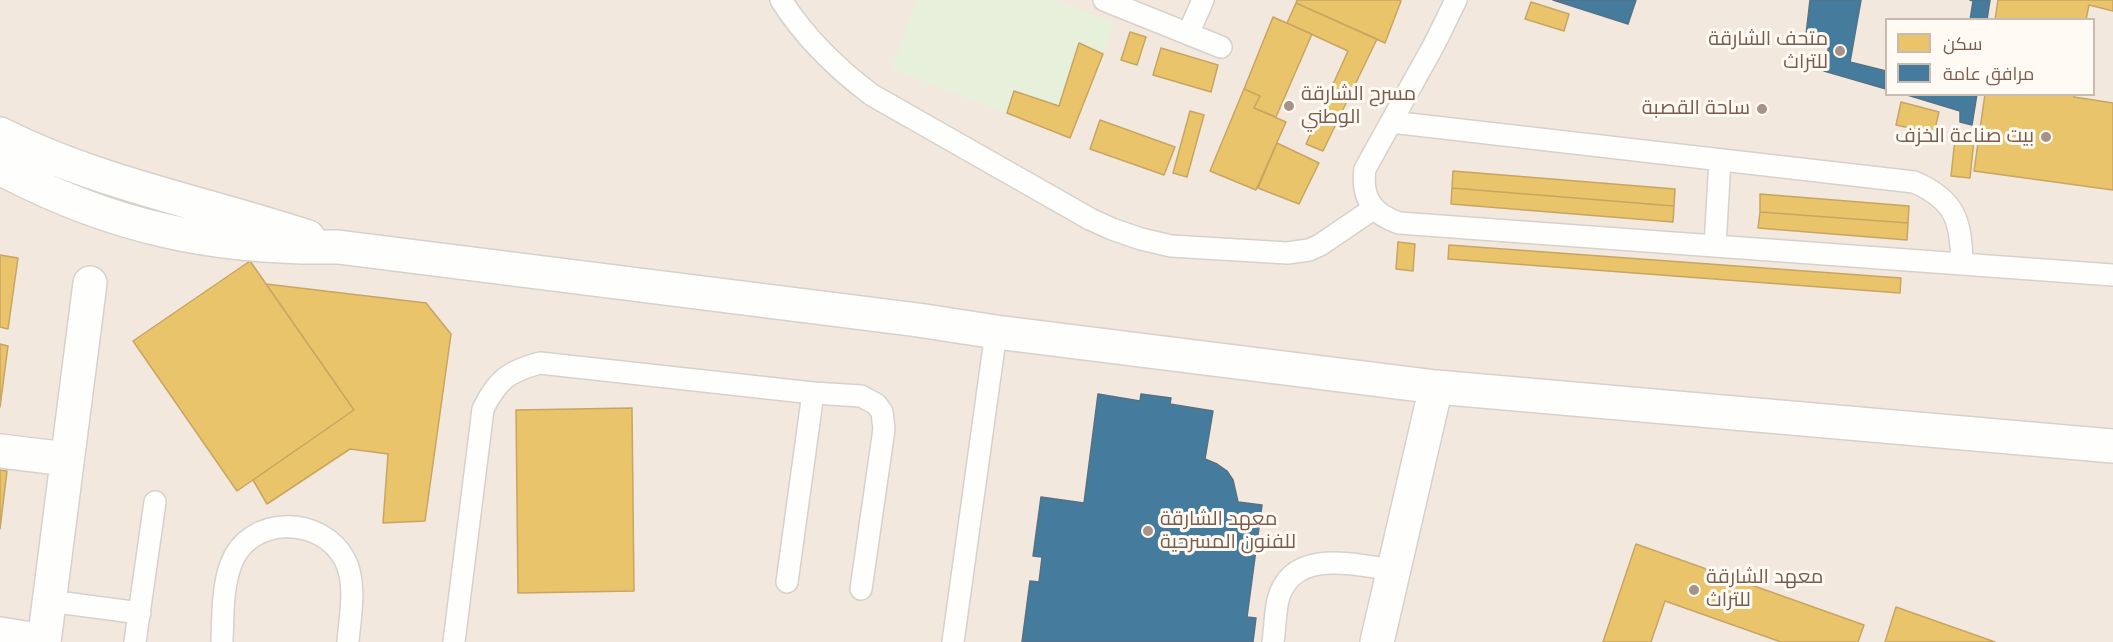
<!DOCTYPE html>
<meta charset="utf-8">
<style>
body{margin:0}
#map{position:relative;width:2113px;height:642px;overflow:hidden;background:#f9f5f0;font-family:Roboto,Cairo,sans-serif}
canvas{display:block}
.legend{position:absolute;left:1885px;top:18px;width:210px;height:78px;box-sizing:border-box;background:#fffaf3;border:2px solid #cabbb1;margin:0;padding:8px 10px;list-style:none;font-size:18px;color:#7a5c4d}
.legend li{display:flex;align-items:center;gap:12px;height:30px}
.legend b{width:30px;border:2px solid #cabbb1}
</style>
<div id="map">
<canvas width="2113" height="642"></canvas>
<ul class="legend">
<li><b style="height:16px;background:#e9c46a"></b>سكن</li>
<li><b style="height:16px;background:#457b9d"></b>مرافق عامة</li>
</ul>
</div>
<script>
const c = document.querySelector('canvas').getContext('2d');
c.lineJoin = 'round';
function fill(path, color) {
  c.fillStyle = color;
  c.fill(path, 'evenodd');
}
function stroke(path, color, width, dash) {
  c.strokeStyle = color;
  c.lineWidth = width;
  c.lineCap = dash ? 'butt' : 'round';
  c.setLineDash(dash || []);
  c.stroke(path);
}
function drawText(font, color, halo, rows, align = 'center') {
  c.font = font + ' Roboto,Cairo,sans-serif';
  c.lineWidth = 6;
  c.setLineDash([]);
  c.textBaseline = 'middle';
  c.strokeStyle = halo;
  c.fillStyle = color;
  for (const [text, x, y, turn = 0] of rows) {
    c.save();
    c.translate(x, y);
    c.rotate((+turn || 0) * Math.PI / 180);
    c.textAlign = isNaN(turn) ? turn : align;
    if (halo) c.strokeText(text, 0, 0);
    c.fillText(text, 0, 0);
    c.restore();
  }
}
const residential = new Path2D(`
 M0 0H2113V642H0ZM1886 20H2094V94H1886Z`);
const green = new Path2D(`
 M917 0H1055L1115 23 1103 54 1079 44 1059 106 1015 91 1007 113 891 69Z`);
const homes = new Path2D(`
 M1297 0H1399L1401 1 1385 43 1296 3Z
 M1998 0H2113V11L2089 5 2086 20H1995Z
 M1531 2 1569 14 1564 31 1525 19Z
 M1296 3 1377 39 1323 151 1306 144 1348 51 1287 23Z
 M1273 17 1312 34 1276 117 1254 108 1260 96 1244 89Z
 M1130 32 1146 37 1137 65 1121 60Z
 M1079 43 1103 54 1070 138 1007 113 1014 91 1059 106Z
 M1161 48 1218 65 1211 92 1153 75Z
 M1244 89 1260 96 1254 108 1286 122 1256 190 1210 171Z
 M1985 94H2074V97L2113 103V190L1974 171Z
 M1901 102 1939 112 1934 133 1896 125Z
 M1190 111 1204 115 1187 177 1173 173Z
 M1100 120 1175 147 1164 175 1090 149Z
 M1955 139 1974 140 1970 178 1951 176Z
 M1277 143 1319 163 1299 204 1258 188Z
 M1453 171 1675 189 1674 206 1452 188Z
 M1452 188 1674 206 1673 222 1451 204Z
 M1760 194 1909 206 1908 223 1760 212Z
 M1760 212 1908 223 1907 240 1758 228Z
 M1398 242 1415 244 1413 271 1396 269Z
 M1449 245 1901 278 1900 293 1448 259Z
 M0 255 18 258 8 329 0 327Z
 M250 261 354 410 237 491 133 341Z
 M266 284 426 303 451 334 425 521 383 523 388 454 350 449 267 504 253 480 354 410Z
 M0 344 8 346 0 407Z
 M632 408 634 591 518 593 516 410Z
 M0 470 7 471 0 529Z
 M1636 544 1864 625 1858 642H1781L1665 601 1651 642H1603Z
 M1896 607 1995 642H1885Z`);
const public = new Path2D(`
 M1553 0H1636L1628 24Z
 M1810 0H1861L1850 62 1886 71V89L1824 71 1830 40 1806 35Z
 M1970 0H1990L1987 20H1970L1973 1Z
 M1904 94H1977L1972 125 1960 122V111Z
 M1098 394 1140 401 1141 394 1171 398 1170 404 1213 411 1205 459 1217 464 1227 471 1233 480 1238 502 1262 505 1247 617 1256 618 1253 642H1022L1030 581 1039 582 1042 557 1033 556 1041 497 1084 503Z`);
const lane = new Path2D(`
 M781 0C805 38 836 68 872 95L1090 219 1112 229 1141 239 1171 246 1287 253 1309 250 1320 245 1373 209
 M1104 0 1221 47
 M1456 0 1435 43 1365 169C1361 198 1372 214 1399 223L2113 275
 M1188 34 1203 0
 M1391 122 1914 182C1956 200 1961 221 1962 264
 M1715 246 1720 160
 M787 582 813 393
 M49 601 140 613
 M135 642 155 502
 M222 642C223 617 222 588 231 564 249 515 322 515 345 560 357 584 350 616 348 642
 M454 642 483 409C497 380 509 371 540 363L813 393 861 396 876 404 882 412 884 429 861 589
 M953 642 996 332
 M1273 642C1275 628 1275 613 1278 600 1292 547 1355 565 1393 570`);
const street = new Path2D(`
 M0 134C97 183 205 203 308 237
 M0 168C111 227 214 249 338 247L918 320 996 332 1436 387 2113 446
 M0 451 67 459
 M0 634 44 641
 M44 642 90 283
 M1377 642 1436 387`);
const markers = [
 [1840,51,6,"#a69286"],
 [1289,106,6,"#a69286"],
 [1762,109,6,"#a69286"],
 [2046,137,6,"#a69286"],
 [1148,531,6,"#a69286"],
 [1694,590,6,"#a69286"]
];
const poiNames = [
 ["متحف الشارقة",1828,40],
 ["للتراث",1828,63],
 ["مسرح الشارقة",1301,95,"left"],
 ["الوطني",1301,118,"left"],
 ["ساحة القصبة",1750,109],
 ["بيت صناعة الخزف",2034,137],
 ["معهد الشارقة",1160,520,"left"],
 ["للفنون المسرحية",1160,543,"left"],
 ["معهد الشارقة",1706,578,"left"],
 ["للتراث",1706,601,"left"]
];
fill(residential, '#f2e8de');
fill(green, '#e7f0db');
fill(homes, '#e9c46a');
stroke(homes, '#c8a561', 1.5);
fill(public, '#457b9d');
stroke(public, '#557285', 1.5);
stroke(lane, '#d7d1cb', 24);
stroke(street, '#d7d1cb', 36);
stroke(lane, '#fefefd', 21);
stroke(street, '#fefefd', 33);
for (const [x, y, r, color] of markers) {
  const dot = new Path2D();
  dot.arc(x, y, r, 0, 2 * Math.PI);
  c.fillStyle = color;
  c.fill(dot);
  stroke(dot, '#fffaf3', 2);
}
drawText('20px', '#7a5c4d', '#fffaf3', poiNames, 'right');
</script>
